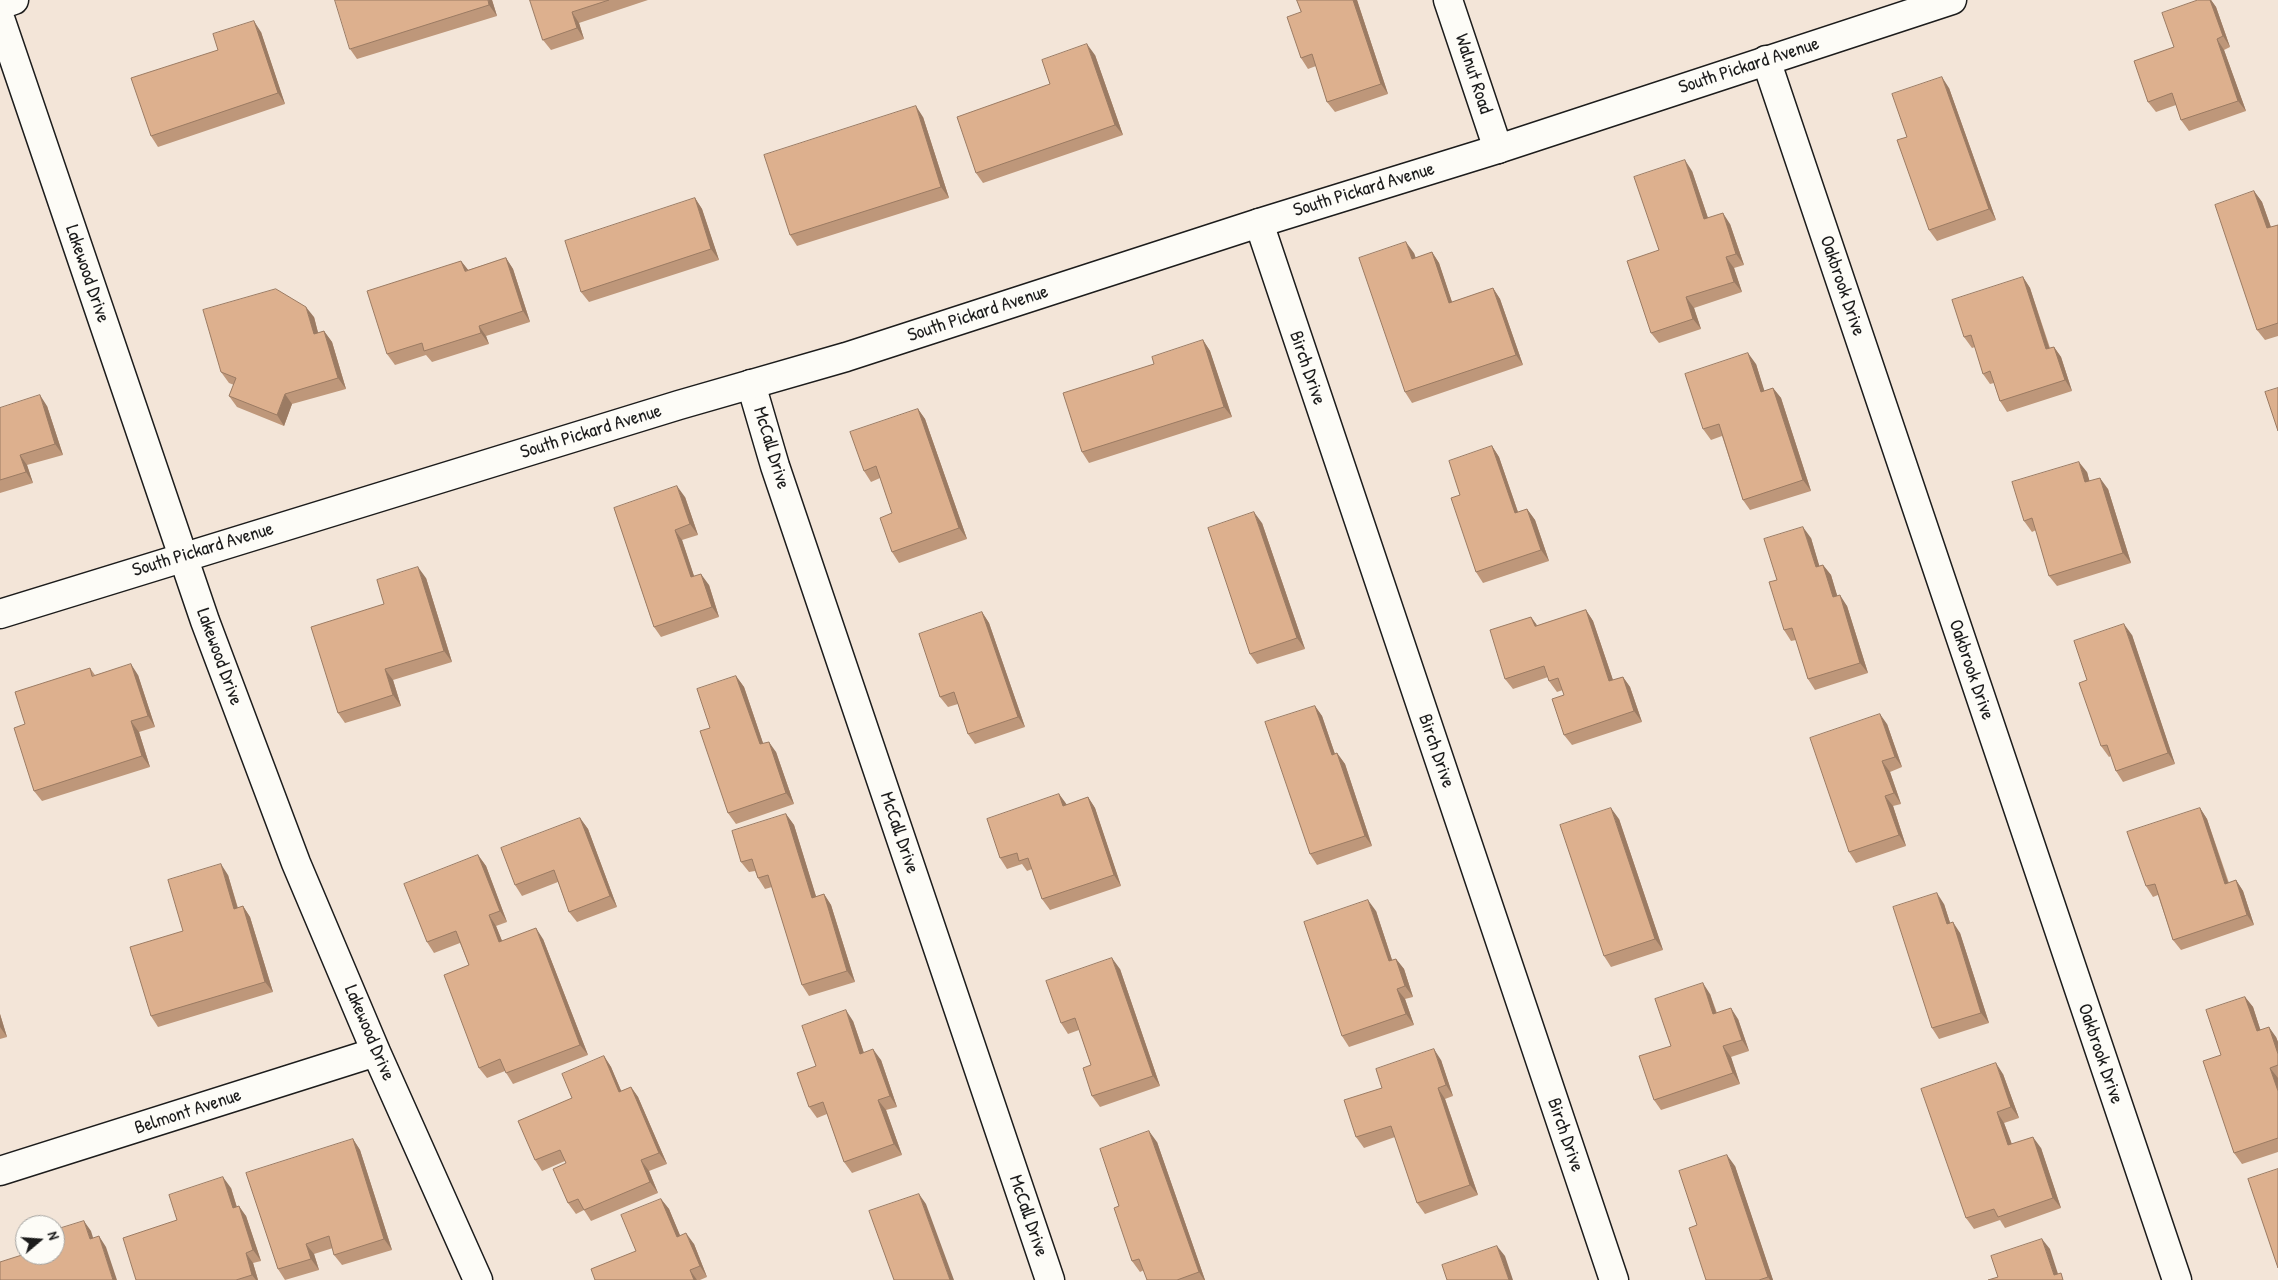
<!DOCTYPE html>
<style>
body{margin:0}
#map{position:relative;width:2278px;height:1280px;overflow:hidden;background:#f3e5d8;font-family:"Patrick Hand",sans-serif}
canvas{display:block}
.north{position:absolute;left:15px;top:1215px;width:50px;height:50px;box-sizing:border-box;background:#fdfcf7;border:1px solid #a3a29f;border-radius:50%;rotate:72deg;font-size:14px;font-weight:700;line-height:20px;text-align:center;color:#1c1c1c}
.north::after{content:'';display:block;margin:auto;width:18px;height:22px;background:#1c1c1c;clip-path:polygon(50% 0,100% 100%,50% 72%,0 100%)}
</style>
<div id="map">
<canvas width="2278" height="1280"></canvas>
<div class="north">N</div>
</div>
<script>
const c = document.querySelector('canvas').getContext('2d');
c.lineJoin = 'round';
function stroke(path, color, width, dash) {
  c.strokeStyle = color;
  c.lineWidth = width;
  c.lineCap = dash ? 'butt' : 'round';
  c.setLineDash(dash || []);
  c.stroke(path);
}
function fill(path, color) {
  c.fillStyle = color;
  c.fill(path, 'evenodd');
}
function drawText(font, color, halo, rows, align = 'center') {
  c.font = font + ' "Patrick Hand",sans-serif';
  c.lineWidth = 5;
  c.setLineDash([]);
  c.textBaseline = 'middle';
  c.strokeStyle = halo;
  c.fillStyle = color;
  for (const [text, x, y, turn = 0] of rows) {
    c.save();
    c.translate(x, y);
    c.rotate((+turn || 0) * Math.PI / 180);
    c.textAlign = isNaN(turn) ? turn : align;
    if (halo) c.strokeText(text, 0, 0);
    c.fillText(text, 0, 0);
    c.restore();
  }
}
const street = new Path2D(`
 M1448 0 1498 149
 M0 5 14 0
 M0 18 205 621 296 863 376 1052 478 1280
 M1766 60 2177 1280
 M1259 223 1614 1280
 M751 384 775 466 1050 1280
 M0 1171 376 1052`);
const secondary = new Path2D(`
 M0 614 679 405 846 357 1259 223 1498 149 1952 0`);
const wall = new Path2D(`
 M492 0 497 16 357 59 350 49Z
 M530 0H648L579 23 584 39 551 50 543 40Z
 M1297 0H1357L1388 94 1335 112 1327 102 1316 66 1308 69 1301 58V12Z
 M2198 0H2211L2216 7 2230 47 2224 50 2246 111 2189 131 2181 120 2176 105 2156 112 2148 102Z
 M261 32 285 104 158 147 151 136 218 50Z
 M1095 55 1123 135 983 183 976 173 1050 84Z
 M1949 88 1996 220 1937 241 1929 230 1907 137Z
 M923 117 949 198 797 246 790 235Z
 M1692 171 1708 218 1730 224 1744 265 1734 268 1742 292 1694 308 1701 329 1659 343 1651 333 1659 250Z
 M2254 191 2262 202 2271 227 2278 225V336L2265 340 2257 330Z
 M695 198 702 209 719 260 589 302 581 292Z
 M1432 252 1439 263 1452 302 1493 288 1500 299 1523 365 1412 403 1405 392 1414 253 1415 258Z
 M506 258 513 269 530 322 486 336 489 344 432 362 426 355 395 365 387 354 461 261 468 270Z
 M2023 277 2030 288 2050 348 2054 347 2061 357 2072 391 2007 412 2000 401 1994 383 1990 384 1983 374 1975 347 1972 348 1964 337Z
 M314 317 318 333 324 331 332 342 346 389 292 404 284 426 237 407 229 396 234 385 229 383 221 372Z
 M1203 340 1210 351 1232 417 1089 463 1082 452 1154 364Z
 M1756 364 1764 391 1773 388 1781 398 1811 491 1750 510 1743 500 1722 436 1711 440 1703 429Z
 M47 406 63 455 27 465 33 483 0 493V408Z
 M918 409 925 419 967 539 899 563 892 552V513L880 478 871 482 864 471Z
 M1492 446 1499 457 1518 512 1527 509 1535 520 1549 561 1483 583 1476 572 1460 495Z
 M2087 472 2089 481 2108 489 2131 563 2057 586 2049 576 2036 530 2032 532 2024 521Z
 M685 497 698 535 682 540 694 576 709 585 719 617 661 637 654 627 614 508Z
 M1262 523 1305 649 1257 664 1250 654Z
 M1811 538 1819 566 1823 565 1831 575 1837 596 1847 606 1868 673 1815 690 1808 679 1796 640 1791 641 1784 630 1777 580Z
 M426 578 452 662 393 680 401 706 345 723 338 713 384 604Z
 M1586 610 1593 621 1613 680 1623 677 1630 687 1642 722 1572 745 1564 735V695L1563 690 1557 692 1549 681 1548 677 1513 689 1505 679 1531 617 1537 626Z
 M982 612 989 623 1025 727 975 744 968 734 958 704 948 707 940 697Z
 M2132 635 2175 764 2123 782 2116 771 2111 756 2109 757 2101 746Z
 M90 668 95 675H138L155 727 139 732 150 767 42 801 34 791 25 724Z
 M736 676 744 687 763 743 776 752 794 804 736 824 728 813 710 728Z
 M1315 706 1322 716 1335 754 1337 753 1345 764 1372 846 1317 865 1310 854Z
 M1887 724 1902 767 1890 772 1901 804 1893 806 1906 846 1856 863 1849 852Z
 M1059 794 1067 805 1088 797 1095 808 1121 886 1050 910 1042 899 1032 869 1027 871 1022 864 1007 869 1000 858Z
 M2200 808 2207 819 2229 883 2236 880 2243 891 2254 925 2181 950 2173 940 2158 895 2153 897 2146 886Z
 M786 814 794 825 816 897 824 894 831 905 855 982 809 996 802 985 772 887 765 889 758 878 755 871 749 872 741 862Z
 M580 818 588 829 617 907 577 922 569 912 558 882 522 896 515 885Z
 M1619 819 1663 950 1611 967 1604 956Z
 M478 855 486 866 507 922 496 926 502 941 543 939 588 1055 513 1084 505 1071 487 1078 479 1068 469 965 460 943 434 953 427 942Z
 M228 875 238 908 243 906 250 917 273 992 158 1027 151 1016 183 931Z
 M1944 904 1950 923 1960 933 1989 1023 1939 1039 1932 1028Z
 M1376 911 1392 960 1396 959 1404 969 1413 997 1405 999 1414 1025 1349 1047 1342 1036Z
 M1120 969 1160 1086 1100 1107 1092 1096 1091 1065 1079 1030 1068 1034 1061 1023Z
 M1710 994 1717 1013 1738 1019 1749 1051 1731 1057 1740 1084 1661 1110 1654 1100 1671 1046Z
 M2245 997 2253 1007 2260 1029 2276 1037 2278 1042V1152L2242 1164 2234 1153 2221 1055Z
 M0 1014 7 1037 0 1039Z
 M853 1021 864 1053 881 1060 897 1107 886 1110 902 1155 852 1173 844 1162 827 1114 817 1118 809 1107 816 1066Z
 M604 1056 611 1067 621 1091 631 1087 638 1097 667 1164 649 1171 658 1193 591 1221 584 1210 576 1214 568 1203 566 1163 565 1161 542 1171 535 1160 572 1098Z
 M1441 1060 1453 1096 1445 1099 1478 1195 1425 1214 1417 1203 1395 1137 1364 1148 1356 1137 1382 1088Z
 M2003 1074 2019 1118 2004 1123 2012 1144 2041 1148 2061 1208 2005 1228 2000 1220 1974 1229 1966 1218Z
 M353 1139 360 1150 392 1250 342 1265 334 1255 333 1248 314 1254 319 1270 285 1280 278 1269Z
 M1157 1142 1205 1280H1147L1144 1270 1140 1272 1132 1261 1119 1206Z
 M1735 1166 1773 1280H1706L1697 1225Z
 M231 1188 237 1207 246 1216 261 1261 253 1263 258 1280H136L177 1220Z
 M661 1199 669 1209 680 1236 694 1244 707 1277 700 1280H595L636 1251Z`);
const shadedWall = new Path2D(`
 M488 0H492L497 16 489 5Z
 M1353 0H1357L1388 94 1381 84Z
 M2210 0H2211L2216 7 2230 47 2223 36Z
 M572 12 579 23 584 39 577 28Z
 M254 21 261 32 285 104 278 93Z
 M2217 39 2224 50 2246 111 2238 101Z
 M1087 44 1095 55 1123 135 1115 125Z
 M1942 77 1949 88 1996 220 1989 209Z
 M916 106 923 117 949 198 941 187Z
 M1685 160 1692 171 1712 230 1704 219Z
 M2254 191 2262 202 2275 239 2267 228Z
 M695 198 702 209 719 260 711 249Z
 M1723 213 1730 224 1744 265 1736 254Z
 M1406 242 1414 253 1420 269 1412 259Z
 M1432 252 1439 263 1456 314 1449 303Z
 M1726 257 1734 268 1742 292 1734 282Z
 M506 258 513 269 530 322 523 311Z
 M461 261 469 271H465Z
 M2023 277 2030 288 2053 360 2046 349Z
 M1493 288 1500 299 1523 365 1516 355Z
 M1686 297 1694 308 1701 329 1693 319Z
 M306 307 314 317 321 344 314 334Z
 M479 326 486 336 489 344 481 333Z
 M324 331 332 342 346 389 338 378Z
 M1203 340 1210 351 1232 417 1224 407Z
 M2054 347 2061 357 2072 391 2065 380Z
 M1748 353 1756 364 1768 402 1761 392Z
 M1773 388 1781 398 1811 491 1803 480Z
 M285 394 292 404 284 426 277 415Z
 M40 395 47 406 63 455 55 444Z
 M918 409 925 419 967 539 959 528Z
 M1492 446 1499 457 1522 524 1515 513Z
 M20 455 27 465 33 483 26 472Z
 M2079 462 2087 472 2093 493 2085 482Z
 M2100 478 2108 489 2131 563 2123 553Z
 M677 486 685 497 698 535 690 524Z
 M1527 509 1535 520 1549 561 1541 550Z
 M1254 512 1262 523 1305 649 1297 638Z
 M1803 527 1811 538 1823 578 1816 567Z
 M675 530 682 540 698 588 691 577Z
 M1823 565 1831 575 1841 608 1833 597Z
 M418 567 426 578 452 662 444 651Z
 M701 574 709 585 719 617 712 607Z
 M1840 595 1847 606 1868 673 1860 663Z
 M1586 610 1593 621 1617 692 1609 681Z
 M982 612 989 623 1025 727 1018 717Z
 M1531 617 1539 628 1535 626Z
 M2124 624 2132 635 2175 764 2168 753Z
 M131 664 138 675 155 727 148 716Z
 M385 669 393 680 401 706 393 695Z
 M736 676 744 687 767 755 760 744Z
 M1623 677 1630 687 1642 722 1634 711Z
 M1315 706 1322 716 1339 766 1332 755Z
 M1880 714 1887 724 1902 767 1895 757Z
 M131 721 139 732 150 767 142 756Z
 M769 742 776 752 794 804 786 793Z
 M1337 753 1345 764 1372 846 1365 836Z
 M1882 761 1890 772 1901 804 1894 793Z
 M1059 794 1067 805 1063 806Z
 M1885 796 1893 806 1906 846 1899 835Z
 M1088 797 1095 808 1121 886 1114 875Z
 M1611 808 1619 819 1663 950 1655 939Z
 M2200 808 2207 819 2232 895 2225 884Z
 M786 814 794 825 820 909 812 898Z
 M580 818 588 829 617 907 610 896Z
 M478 855 486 866 507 922 500 911Z
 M221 864 228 875 241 920 234 909Z
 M2236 880 2243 891 2254 925 2247 915Z
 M1937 893 1944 904 1954 935 1947 924Z
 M824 894 831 905 855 982 847 971Z
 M1368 900 1376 911 1396 972 1389 961Z
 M243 906 250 917 273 992 265 982Z
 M489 915 496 926 507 953 499 942Z
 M1953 922 1960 933 1989 1023 1981 1013Z
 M536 928 543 939 588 1055 580 1045Z
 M1112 958 1120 969 1160 1086 1153 1076Z
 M1396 959 1404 969 1413 997 1405 986Z
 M1703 983 1710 994 1720 1025 1713 1014Z
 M1397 989 1405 999 1414 1025 1406 1014Z
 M2245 997 2253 1007 2264 1041 2257 1031Z
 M1731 1008 1738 1019 1749 1051 1742 1040Z
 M846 1010 853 1021 868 1065 860 1054Z
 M0 1014 7 1037 0 1027Z
 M2269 1027 2276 1037 2278 1042V1054Z
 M1723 1046 1731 1057 1740 1084 1733 1073Z
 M873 1049 881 1060 897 1107 890 1096Z
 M1434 1049 1441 1060 1453 1096 1446 1085Z
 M604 1056 611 1067 626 1102 619 1092Z
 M1996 1063 2003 1074 2019 1118 2011 1107Z
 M2270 1068 2278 1078V1091Z
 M631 1087 638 1097 667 1164 659 1153Z
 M1438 1088 1445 1099 1478 1195 1470 1185Z
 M878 1100 886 1110 902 1155 894 1144Z
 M1997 1112 2004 1123 2016 1156 2008 1145Z
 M1149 1131 1157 1142 1205 1280H1204L1199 1272Z
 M2033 1137 2041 1148 2061 1208 2053 1198Z
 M353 1139 360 1150 392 1250 384 1239Z
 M1727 1155 1735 1166 1773 1280H1770L1768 1277Z
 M641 1160 649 1171 658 1193 650 1182Z
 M223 1177 231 1188 240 1218 233 1208Z
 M919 1194 926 1204 954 1280H950Z
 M661 1199 669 1209 685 1247 677 1237Z
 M239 1206 246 1216 261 1261 253 1250Z
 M84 1221 91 1231 97 1250 90 1239Z
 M686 1233 694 1244 707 1277 700 1266Z
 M99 1236 106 1247 117 1280H113Z
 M2042 1239 2050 1249 2060 1280 2054 1275Z
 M306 1244 314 1254 319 1270 311 1259Z
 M1497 1246 1505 1256 1513 1280H1509Z
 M246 1253 253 1263 258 1280H256L252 1275Z
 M690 1270 697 1280H694Z`);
const building = new Path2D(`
 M335 0H488L489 5 350 49Z
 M530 0H609L572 12 577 28 543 40Z
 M1297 0H1353L1381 84 1327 102 1312 54 1301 58 1287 17 1301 12Z
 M2198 0H2210L2223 36 2217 39 2238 101 2181 120 2172 93 2148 102 2134 61 2174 47 2162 13Z
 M254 21 278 93 151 136 131 78 218 50 213 34Z
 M1087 44 1115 125 976 173 957 117 1050 84 1042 60Z
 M1942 77 1989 209 1929 230 1897 140 1907 137 1892 94Z
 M916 106 941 187 790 235 764 155Z
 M1685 160 1704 219 1723 213 1736 254 1726 257 1734 282 1686 297 1693 319 1651 333 1627 261 1659 250 1634 177Z
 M2254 191 2267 228 2278 225V323L2257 330 2215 205Z
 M695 198 711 249 581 292 565 241Z
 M1406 242 1412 259 1432 252 1449 303 1493 288 1516 355 1405 392 1359 258Z
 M506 258 523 311 479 326 481 333 424 351 422 343 387 354 367 291 461 261 465 271Z
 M2023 277 2046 349 2054 347 2065 380 2000 401 1990 371 1983 374 1971 335 1964 337 1952 300Z
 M276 289 306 307 314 334 324 331 338 378 285 394 277 415 229 396 236 378 221 372 203 310Z
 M1203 340 1224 407 1082 452 1063 393 1154 364 1152 357Z
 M1748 353 1761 392 1773 388 1803 480 1743 500 1719 424 1703 429 1685 374Z
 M2278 388V431L2265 392Z
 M40 395 55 444 20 455 26 472 0 480V408Z
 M918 409 959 528 892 552 880 518 892 513 876 466 864 471 850 432Z
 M1492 446 1515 513 1527 509 1541 550 1476 572 1451 498 1460 495 1449 461Z
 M2079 462 2085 482 2100 478 2123 553 2049 576 2032 518 2024 521 2012 482Z
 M677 486 690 524 675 530 691 577 701 574 712 607 654 627 614 508Z
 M1254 512 1297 638 1250 654 1208 528Z
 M1803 527 1816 567 1823 565 1833 597 1840 595 1860 663 1808 679 1792 628 1784 630 1769 582 1777 580 1764 539Z
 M418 567 444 651 385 669 393 695 338 713 311 627 384 604 377 580Z
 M1586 610 1609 681 1623 677 1634 711 1564 735 1552 699 1564 695 1558 678 1549 681 1544 666 1505 679 1490 630 1531 617 1535 626Z
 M982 612 1018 717 968 734 954 692 940 697 919 634Z
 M2124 624 2168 753 2116 771 2107 745 2101 746 2079 683 2087 680 2074 641Z
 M131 664 148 716 131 721 142 756 34 791 14 728 25 724 15 692 90 668 92 676Z
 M736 676 760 744 769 742 786 793 728 813 700 731 710 728 697 689Z
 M1315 706 1332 755 1337 753 1365 836 1310 854 1265 722Z
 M1880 714 1895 757 1882 761 1894 793 1885 796 1899 835 1849 852 1810 738Z
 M1059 794 1063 806 1088 797 1114 875 1042 899 1028 858 1019 861 1017 853 1000 858 987 819Z
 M1611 808 1655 939 1604 956 1560 825Z
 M2200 808 2225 884 2236 880 2247 915 2173 940 2155 884 2146 886 2127 832Z
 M786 814 812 898 824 894 847 971 802 985 768 875 758 878 752 859 741 862 732 831Z
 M580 818 610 896 569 912 554 870 515 885 501 848Z
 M478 855 500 911 489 915 499 942 536 928 580 1045 506 1073 500 1059 479 1068 444 975 469 965 456 931 427 942 404 884Z
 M221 864 234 909 243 906 265 982 151 1016 130 947 183 931 168 880Z
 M1937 893 1947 924 1953 922 1981 1013 1932 1028 1893 907Z
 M1368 900 1389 961 1396 959 1405 986 1397 989 1406 1014 1342 1036 1304 922Z
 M1112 958 1153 1076 1092 1096 1083 1068 1091 1065 1075 1018 1061 1023 1046 981Z
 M1703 983 1713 1014 1731 1008 1742 1040 1723 1046 1733 1073 1654 1100 1639 1056 1671 1046 1655 999Z
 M2245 997 2257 1031 2269 1027 2278 1054V1065L2270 1068 2278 1091V1138L2234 1153 2203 1061 2221 1055 2206 1010Z
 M846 1010 860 1054 873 1049 890 1096 878 1100 894 1144 844 1162 823 1102 809 1107 797 1073 816 1066 802 1026Z
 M1434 1049 1446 1085 1438 1088 1470 1185 1417 1203 1391 1126 1356 1137 1344 1100 1382 1088 1376 1069Z
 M604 1056 619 1092 631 1087 659 1153 641 1160 650 1182 584 1210 578 1199 568 1203 553 1169 566 1163 560 1150 535 1160 518 1121 572 1098 562 1074Z
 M1996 1063 2011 1107 1997 1112 2008 1145 2033 1137 2053 1198 1998 1217 1994 1209 1966 1218 1921 1089Z
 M1149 1131 1199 1272 1177 1280H1147L1139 1259 1132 1261 1114 1208 1119 1206 1100 1149Z
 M353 1139 384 1239 334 1255 329 1236 306 1244 311 1259 278 1269 246 1173Z
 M1727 1155 1768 1277 1759 1280H1706L1689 1228 1697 1225 1679 1171Z
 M2278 1169V1268L2248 1179Z
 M223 1177 233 1208 239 1206 253 1250 246 1253 252 1275 236 1280H136L123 1238 177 1220 169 1195Z
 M919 1194 950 1280H894L869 1211Z
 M661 1199 677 1237 686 1233 700 1266 690 1270 694 1280H595L591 1269 636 1251 621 1215Z
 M84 1221 90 1239 99 1236 113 1280H0V1262L25 1254V1255H55V1230Z
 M2042 1239 2054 1275 2061 1273 2063 1280H1988L1998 1277 1991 1256Z
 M25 1240V1248L23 1241Z
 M1497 1246 1509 1280H1447L1442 1265Z`);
const streetNames = [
 ["South Pickard Avenue",1749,66,-18],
 ["Walnut Road",1473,74,72],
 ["South Pickard Avenue",1364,190,-17],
 ["Lakewood Drive",87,274,71],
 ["Oakbrook Drive",1842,286,71],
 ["South Pickard Avenue",978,314,-18],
 ["Birch Drive",1307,368,71],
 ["South Pickard Avenue",591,432,-17],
 ["McCall Drive",771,448,73],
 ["South Pickard Avenue",203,550,-17],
 ["Lakewood Drive",219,657,70],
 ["Oakbrook Drive",1971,670,71],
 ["Birch Drive",1436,751,71],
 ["McCall Drive",899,833,71],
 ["Lakewood Drive",369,1033,67],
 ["Oakbrook Drive",2100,1054,71],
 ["Belmont Avenue",188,1112,-18],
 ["Birch Drive",1565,1135,71],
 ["McCall Drive",1028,1216,71]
];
stroke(street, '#1c1c1c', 31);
stroke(secondary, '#1c1c1c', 31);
stroke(street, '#fdfcf7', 28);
stroke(secondary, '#fdfcf7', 28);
fill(wall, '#be977a');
fill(shadedWall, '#9b7b63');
fill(building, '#ddb08e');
stroke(building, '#9b7b63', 1);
drawText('19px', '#1c1c1c', '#fdfcf7', streetNames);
</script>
